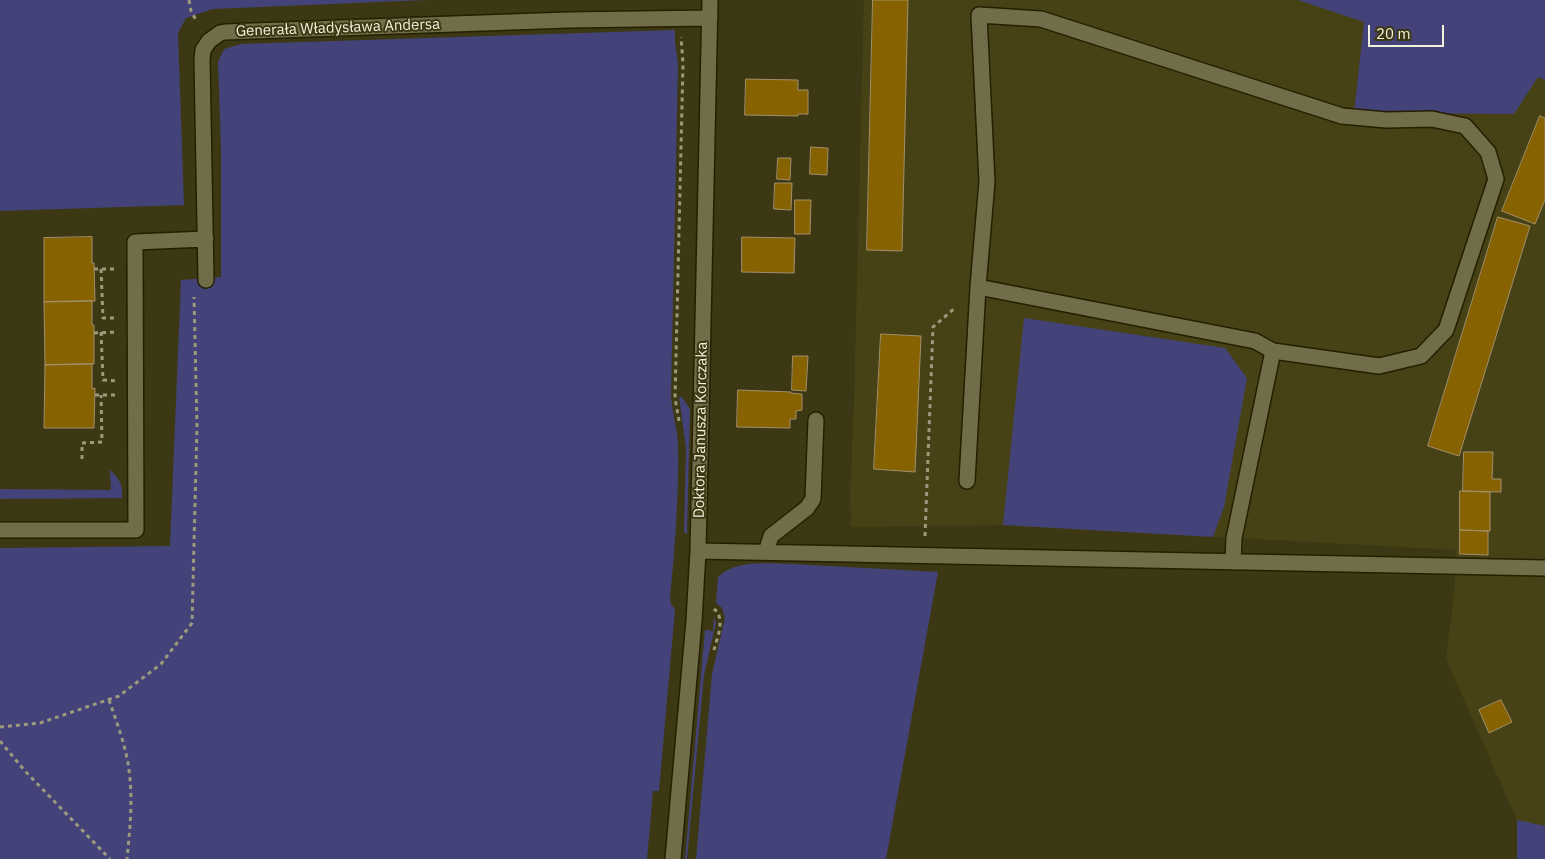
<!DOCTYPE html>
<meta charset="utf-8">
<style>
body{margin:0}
#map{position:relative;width:1545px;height:859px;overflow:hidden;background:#3c3814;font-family:"IBM Plex Sans",sans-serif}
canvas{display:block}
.scale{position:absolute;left:1368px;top:25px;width:76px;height:22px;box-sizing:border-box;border:2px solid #f2f1dc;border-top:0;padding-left:6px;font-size:15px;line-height:18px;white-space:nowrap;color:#f2f1dc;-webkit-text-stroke:4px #3c3814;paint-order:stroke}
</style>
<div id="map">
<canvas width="1545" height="859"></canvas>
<div class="scale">20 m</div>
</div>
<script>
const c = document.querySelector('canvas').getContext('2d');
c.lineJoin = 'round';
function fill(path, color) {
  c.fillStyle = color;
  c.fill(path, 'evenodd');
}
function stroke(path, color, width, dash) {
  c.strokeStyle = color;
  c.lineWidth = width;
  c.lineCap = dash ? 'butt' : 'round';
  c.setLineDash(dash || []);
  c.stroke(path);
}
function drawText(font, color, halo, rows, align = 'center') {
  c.font = font + ' "IBM Plex Sans",sans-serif';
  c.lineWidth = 4;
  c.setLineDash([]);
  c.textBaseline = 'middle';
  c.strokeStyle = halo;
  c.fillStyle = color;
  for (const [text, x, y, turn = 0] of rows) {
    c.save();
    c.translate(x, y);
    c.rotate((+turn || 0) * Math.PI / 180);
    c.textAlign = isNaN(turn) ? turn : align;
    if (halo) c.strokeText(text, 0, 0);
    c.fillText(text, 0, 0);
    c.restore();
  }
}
const built = new Path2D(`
 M864 0H1298L1364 22 1354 113 1538 77 1545 80V826L1517 820 1446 659 1455 583 1456 550 1003 525 851 527 850 495 854 404Z`);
const green = new Path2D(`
 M0 0H426L213 9 186 18 178 33 184 205 0 211Z
 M1298 0H1545V80L1538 77 1514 114 1354 113 1364 22Z
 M675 30V42L678 64 671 395C672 411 677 428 678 444 679 496 675 547 670 598L671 604 675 609 659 791H653L647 859H0V548L170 546 181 280 221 277V147L218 62 224 49 241 44Z
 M1024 318 1225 348 1247 378 1224 507 1213 537 1003 525Z
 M679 397H682L690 409 687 533H684L686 448Z
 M110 470C120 479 123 485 122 498L0 499V489L111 490Z
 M793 564 938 572 886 859H696L712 674 725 618 722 608 716 603 718 577C737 559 768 564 793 564Z
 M714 616 716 623 704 675 687 859H685L705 630 713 631Z
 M1517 820 1545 826V859H1517Z`);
const building = new Path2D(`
 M873 0H908L902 251 867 250Z
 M746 79 798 80V90H808V114H798V116L745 115Z
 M1540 116 1545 118V200L1535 224 1502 211Z
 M811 147 828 148 827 175 810 174Z
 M778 158H791L790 180 777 179Z
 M775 183H792L791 210 774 209Z
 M795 200H811L810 234H795Z
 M1498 217 1530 226 1459 456 1428 446Z
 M92 237V263H94L95 301 44 302V238Z
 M742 237 795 238 794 273 742 272Z
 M92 301V325H94V364L45 365 44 302Z
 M881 334 921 336 915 472 874 469Z
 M793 356H808L806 391 792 390Z
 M92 364V389L95 388 94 428H44L45 365Z
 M738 390 791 392 790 393 802 394V410L796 411V419H790V428L737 427Z
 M1464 452H1493L1492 479H1501V492L1463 491Z
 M1460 491 1490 492V531L1460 530Z
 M1460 530 1488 531V555L1460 554Z
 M1501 700 1512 722 1489 733 1479 710Z`);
const path = new Path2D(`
 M189 0 191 11 196 20
 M94 269H116
 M101 269 103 318H114
 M101 332 103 380 117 381
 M94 333 117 332
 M95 395H115
 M679 421 675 398 683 64 681 37
 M82 459V443L102 442 101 395
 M925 536 933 327 956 307
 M714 650C717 638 726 618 714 609
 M109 700C116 720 127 750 129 770 133 800 130 829 127 859
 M0 727 40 723 119 696 161 664 192 623 197 426 194 297
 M0 741 25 771 110 859`);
const minor = new Path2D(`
 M206 280 202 60 203 50 209 41 220 33 225 32 568 20 710 18
 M978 287 987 182 979 15 1041 19 1342 116 1386 120 1432 119 1465 126 1488 152 1496 179 1446 330 1421 356 1379 366 1273 351
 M967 481 978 287 1255 341 1273 351 1234 538 1233 562
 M0 530H136L135 242 206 239
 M698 551 1545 568
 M766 552 771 536 807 508 813 499 816 420
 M673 859 694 621 698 551 710 0`);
const streetNames = [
 ["Generała Władysława Andersa",338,28,-2],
 ["Doktora Janusza Korczaka",701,430,-89]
];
fill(built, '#474215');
fill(green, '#444379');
fill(building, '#876201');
stroke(building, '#a28f6b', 1);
stroke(minor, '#231f00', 18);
stroke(path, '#9c9a7d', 3, [4, 4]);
stroke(minor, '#716d48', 15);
drawText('15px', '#f2f1dc', '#3c3814', streetNames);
</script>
